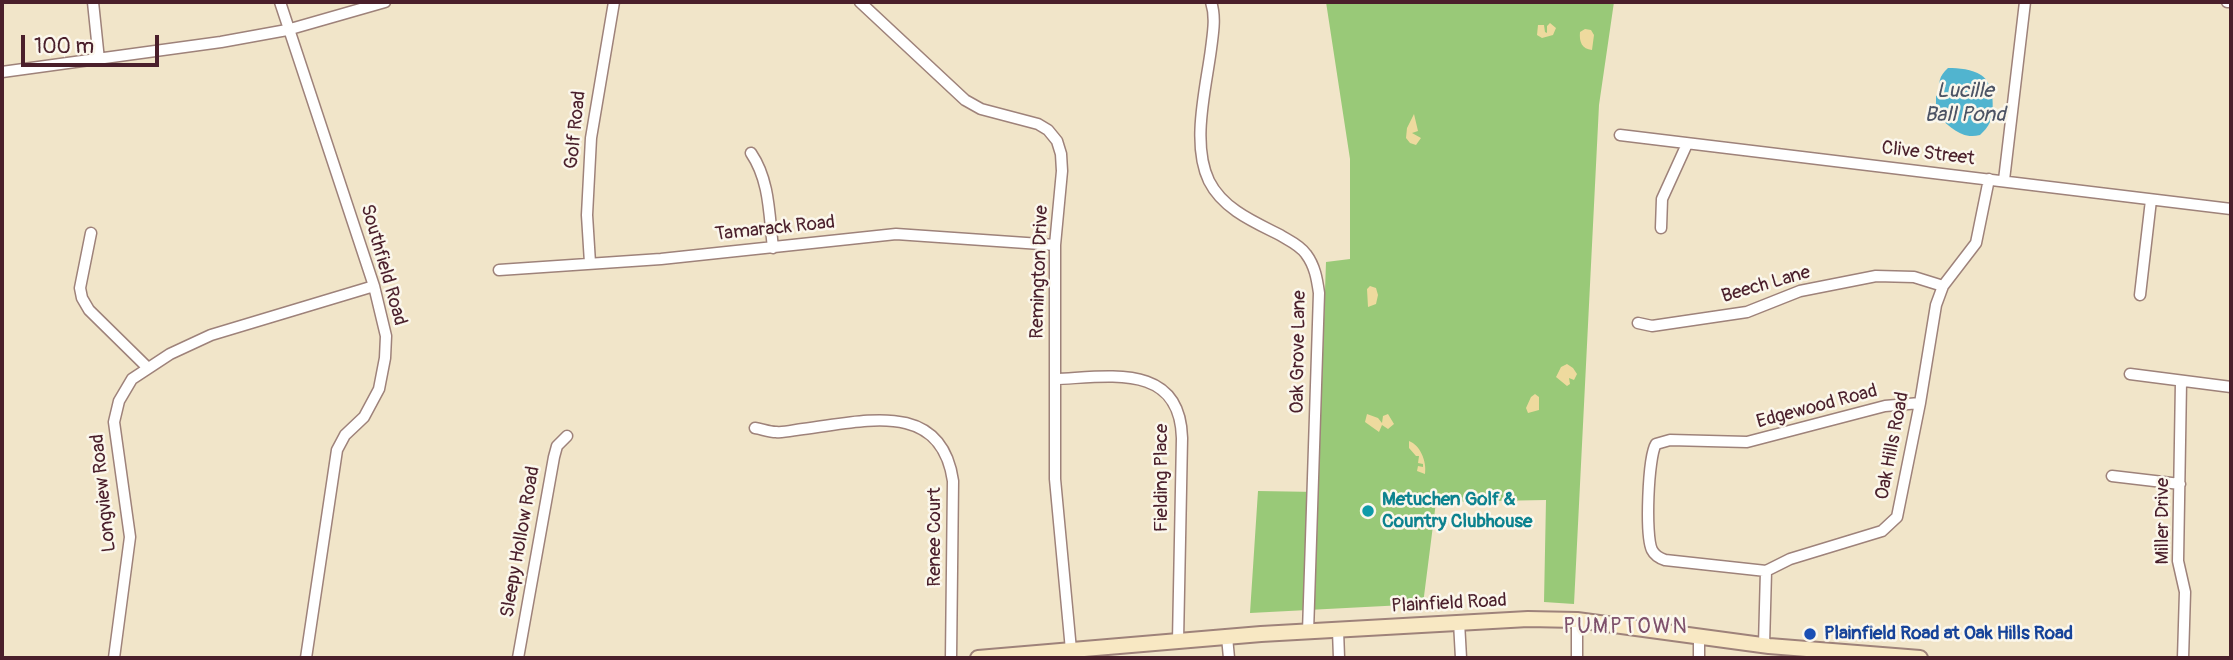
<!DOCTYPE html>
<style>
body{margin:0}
#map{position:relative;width:2233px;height:660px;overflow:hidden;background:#f1e5c9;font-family:Pangolin,sans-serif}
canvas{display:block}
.frame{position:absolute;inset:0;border:4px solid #4a1f2b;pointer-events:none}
.scale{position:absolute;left:21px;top:35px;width:138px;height:32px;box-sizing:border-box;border:4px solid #4a1f2b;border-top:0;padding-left:9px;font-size:21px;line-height:24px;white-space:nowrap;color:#4a1f2b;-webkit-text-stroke:5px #fbf7ec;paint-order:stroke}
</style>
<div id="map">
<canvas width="2233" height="660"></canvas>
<div class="frame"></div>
<div class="scale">100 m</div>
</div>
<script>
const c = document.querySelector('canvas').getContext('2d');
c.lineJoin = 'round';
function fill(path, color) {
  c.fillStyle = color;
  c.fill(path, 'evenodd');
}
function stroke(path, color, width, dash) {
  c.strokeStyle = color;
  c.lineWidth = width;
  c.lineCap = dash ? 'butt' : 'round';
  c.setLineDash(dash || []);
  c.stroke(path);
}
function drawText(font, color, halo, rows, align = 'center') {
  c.font = font + ' Pangolin,sans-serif';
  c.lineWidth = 5;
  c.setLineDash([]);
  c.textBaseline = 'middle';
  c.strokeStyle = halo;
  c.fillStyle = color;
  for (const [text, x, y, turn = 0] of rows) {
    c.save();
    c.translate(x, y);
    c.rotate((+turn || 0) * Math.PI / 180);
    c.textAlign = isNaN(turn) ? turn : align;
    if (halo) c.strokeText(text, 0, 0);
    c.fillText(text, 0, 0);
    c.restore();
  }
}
const green = new Path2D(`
 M1326 2H1614L1599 105 1574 604 1544 602 1546 500 1436 502 1423 604 1250 613 1258 491 1318 492 1326 262 1350 259V159Z`);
const sand = new Path2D(`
 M1550 23 1556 28 1553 35 1542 38 1537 35 1538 25H1544L1545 32 1547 33V26Z
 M1585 29 1591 30 1594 35 1592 50C1582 49 1579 42 1580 32Z
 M1414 114 1418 131 1412 133 1421 138 1416 145 1410 143 1406 138 1407 128Z
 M1370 286 1376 288 1378 295 1376 304 1368 307 1367 289Z
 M1567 364 1573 368 1577 374 1574 380 1569 378 1570 384 1567 386 1556 377 1561 367Z
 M1535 394 1539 397V410L1528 413 1526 408 1531 397Z
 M1367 414 1378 418 1382 423 1383 416 1388 414 1394 424 1388 429 1382 425 1379 432 1365 422Z
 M1409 441C1420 445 1427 461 1425 474L1417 471 1418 466 1423 467V464L1418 463 1419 456H1416L1409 448Z`);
const water = new Path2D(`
 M1948 68C1959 68 1972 69 1981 75 1994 83 1995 109 1990 122 1988 127 1984 131 1980 135 1961 140 1950 126 1936 115V96L1940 94C1938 83 1939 76 1948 68Z`);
const street = new Path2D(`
 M93 2 99 60
 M280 2 374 286 386 336 385 358 379 389 364 417 345 435 337 450 306 658
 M860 2 965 100 981 109 1038 124 1048 130 1057 141 1061 154 1062 171 1055 245V479L1071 650
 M1211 2C1216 17 1213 33 1211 49 1206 88 1191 144 1209 181 1223 209 1254 222 1280 235 1288 240 1300 245 1306 254 1315 266 1317 279 1319 293L1308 632
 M2227 2H2231
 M2 72 221 42 287 30 385 2
 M1620 135 2231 209
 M751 153C770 181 769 215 773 248
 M2004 180 2025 2
 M1661 228 1662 199 1687 144
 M91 233 80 288 82 298 89 310 148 368
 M590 263 587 215 591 138 614 2
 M499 270 661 259 896 234 1055 245
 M2140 295 2151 200
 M1638 323 1652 326 1747 312 1800 291 1876 276 1914 277 1943 286
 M2130 374 2231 387
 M1055 379C1109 377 1180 362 1182 438L1178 641
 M2181 382 2178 561 2185 592 2183 658
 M755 428C762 429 769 432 776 432 784 433 794 430 803 429 862 422 941 398 953 481L951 658
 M2112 476 2180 484
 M1766 571 1665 560C1659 558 1655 556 1652 550 1645 536 1648 457 1656 444L1670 440 1747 442 1885 406 1920 403
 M1459 622 1461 658
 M1338 630 1339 658
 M1699 636V658
 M1227 637 1229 658
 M1764 645 1766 571 1790 559 1882 531 1897 517 1920 403 1936 305 1943 286 1976 243 1989 179
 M114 658 130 537 114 422 119 401 132 379 170 354 211 335 374 286
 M518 658 554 457 557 446 567 436
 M1577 658V620`);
const secondary = new Path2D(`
 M978 658 1261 634 1528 619 1577 620 1769 646 1920 658`);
const markers = [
 [1368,511,7,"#0f9aa8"],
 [1810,634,7,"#1a4fb4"]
];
const streetNames = [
 ["Golf Road",576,130,-84],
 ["Clive Street",1928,154,7],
 ["Tamarack Road",775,229,-6],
 ["Southfield Road",383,265,74],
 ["Remington Drive",1040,272,-88],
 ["Beech Lane",1766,285,-16],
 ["Oak Grove Lane",1299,352,-89],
 ["Edgewood Road",1817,407,-15],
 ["Oak Hills Road",1893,446,-79],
 ["Fielding Place",1162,478,-90],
 ["Longview Road",104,493,-96],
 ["Miller Drive",2163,521,-90],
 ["Renee Court",935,537,-90],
 ["Sleepy Hollow Road",521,542,-80],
 ["Plainfield Road",1449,604,-3]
];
const cultureNames = [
 ["Metuchen Golf &",1382,500],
 ["Country Clubhouse",1382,522]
];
const transitNames = [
 ["Plainfield Road at Oak Hills Road",1824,634]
];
const waterNames = [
 ["Lucille",1965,92],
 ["Ball Pond",1965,116]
];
const neighbourhoodNames = [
 ["PUMPTOWN",1626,628]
];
fill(green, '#99c978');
fill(sand, '#eeda9e');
fill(water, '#51b4cf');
stroke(street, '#9e827a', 13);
stroke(secondary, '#9e827a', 18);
stroke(street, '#fff', 10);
stroke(secondary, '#f8e8c3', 14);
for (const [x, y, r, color] of markers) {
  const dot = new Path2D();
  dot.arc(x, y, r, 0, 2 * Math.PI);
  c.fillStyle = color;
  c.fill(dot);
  stroke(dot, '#fbf7ec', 2.5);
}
drawText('19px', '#4a1f2b', '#fbf7ec', streetNames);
drawText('bold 19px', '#0d838f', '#fbf7ec', cultureNames, 'left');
drawText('bold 19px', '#164399', '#fbf7ec', transitNames, 'left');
drawText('italic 21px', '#4c5364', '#fbf7ec', waterNames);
c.letterSpacing = '2px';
drawText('21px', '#7e516b', '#fbf7ec', neighbourhoodNames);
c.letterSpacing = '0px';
</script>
